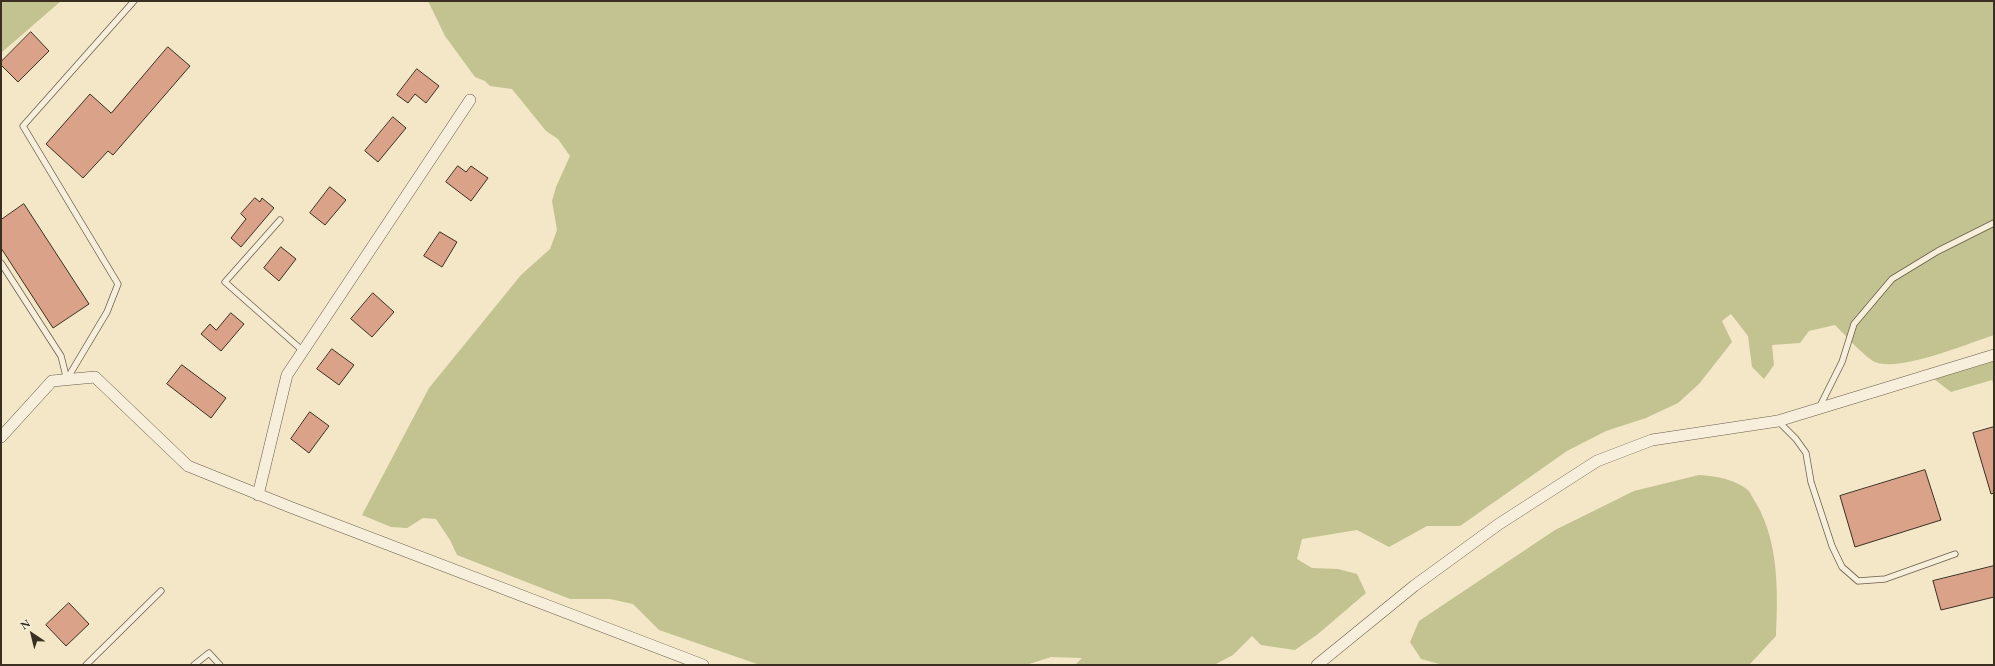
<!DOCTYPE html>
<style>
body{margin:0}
#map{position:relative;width:1995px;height:666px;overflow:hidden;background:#f3e7c7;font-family:"EB Garamond",serif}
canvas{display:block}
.frame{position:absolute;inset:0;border:2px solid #3b2f22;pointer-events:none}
.north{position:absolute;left:12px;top:614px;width:40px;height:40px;-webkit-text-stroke:3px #f7efdb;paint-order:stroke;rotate:325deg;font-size:11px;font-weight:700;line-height:16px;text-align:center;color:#3b2f22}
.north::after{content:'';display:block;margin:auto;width:14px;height:18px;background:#3b2f22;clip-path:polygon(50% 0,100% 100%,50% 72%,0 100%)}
</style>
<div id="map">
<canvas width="1995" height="666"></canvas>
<div class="frame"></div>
<div class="north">N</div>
</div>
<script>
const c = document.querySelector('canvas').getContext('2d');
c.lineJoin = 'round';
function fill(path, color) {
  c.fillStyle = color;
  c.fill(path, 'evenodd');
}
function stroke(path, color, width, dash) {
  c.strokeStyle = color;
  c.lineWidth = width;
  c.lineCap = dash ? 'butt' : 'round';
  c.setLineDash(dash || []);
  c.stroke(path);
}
const green = new Path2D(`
 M1 1H61L1 53Z
 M428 1H1994V335C1969 343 1896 374 1873 361 1862 354 1845 335 1835 325L1809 331 1800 343 1772 345 1774 365 1764 379 1752 367 1748 336 1731 314 1722 321 1732 342 1699 384 1678 403 1646 418 1606 431 1567 451 1460 526H1427L1389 547 1357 530 1302 539 1297 559 1312 568 1338 569 1357 574 1366 593 1318 634 1295 650 1261 645 1252 636 1233 655 1214 665H1075L1082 658 1051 657 1026 665H760L659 630 633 604 610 599H570L457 555 450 540 436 519 423 518 407 528 391 527 362 515 429 388 521 275 550 249 557 230 552 201 556 187 570 156 558 139 546 131 512 89 490 86 485 81 475 77 445 36Z
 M1994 361V387L1992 380 1951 392 1934 379Z
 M1699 475C1716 476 1734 479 1748 490 1751 493 1753 499 1756 503 1779 543 1778 591 1776 636L1749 665H1443L1421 659 1410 642 1419 621 1555 530 1634 491Z`);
const building = new Path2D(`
 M31 32 49 51 18 82 1 65V62Z
 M168 47 190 66 113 155 108 151 83 178 46 144 90 94 111 113Z
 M417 69 439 86 426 103 415 94 408 103 397 95Z
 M393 117 406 128 378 162 365 151Z
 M458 166 466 172 471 166 488 178 471 201 446 182Z
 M330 187 346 200 325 225 310 213Z
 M255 198 260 202 262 198 274 208 241 247 231 238 246 219 241 214Z
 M24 204 89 304 53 328 1 248V220Z
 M440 232 457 242 442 267 424 256Z
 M281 247 296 259 279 281 264 268Z
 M373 293 394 312 372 337 351 319Z
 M231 313 244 324 221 351 201 334 210 324 216 330Z
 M332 349 354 365 339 385 317 369Z
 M182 365 226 398 211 418 167 384Z
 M310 412 329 426 309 453 291 439Z
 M1994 427V493L1991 494 1973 433Z
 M1925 470 1941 520 1855 547 1840 496Z
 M1994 566V597L1941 610 1933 581Z
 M69 603 89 624 66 646 46 625Z`);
const service = new Path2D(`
 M280 220 225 282 303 351
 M1 263 61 356 67 380
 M67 379 107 312 118 284 23 126 134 1
 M1819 408 1842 362 1854 324 1892 279 1938 251 1994 223
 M1778 421 1796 439 1806 453 1811 482 1832 546 1842 567 1858 581 1885 579 1955 554
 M86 665 161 591
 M194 665 209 653 220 665`);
const minor = new Path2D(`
 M1 437 52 381 95 377 188 466 290 507 703 665
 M258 495 287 375 470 100
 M1317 665 1414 586 1499 524 1597 461 1652 440 1778 421 1994 355`);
fill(green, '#c2c391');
fill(building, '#d9a289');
stroke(building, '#3b2f22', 1);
stroke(service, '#695d4b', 7);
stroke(minor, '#695d4b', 12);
stroke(service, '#f7efdb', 5.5);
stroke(minor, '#f7efdb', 11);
</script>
